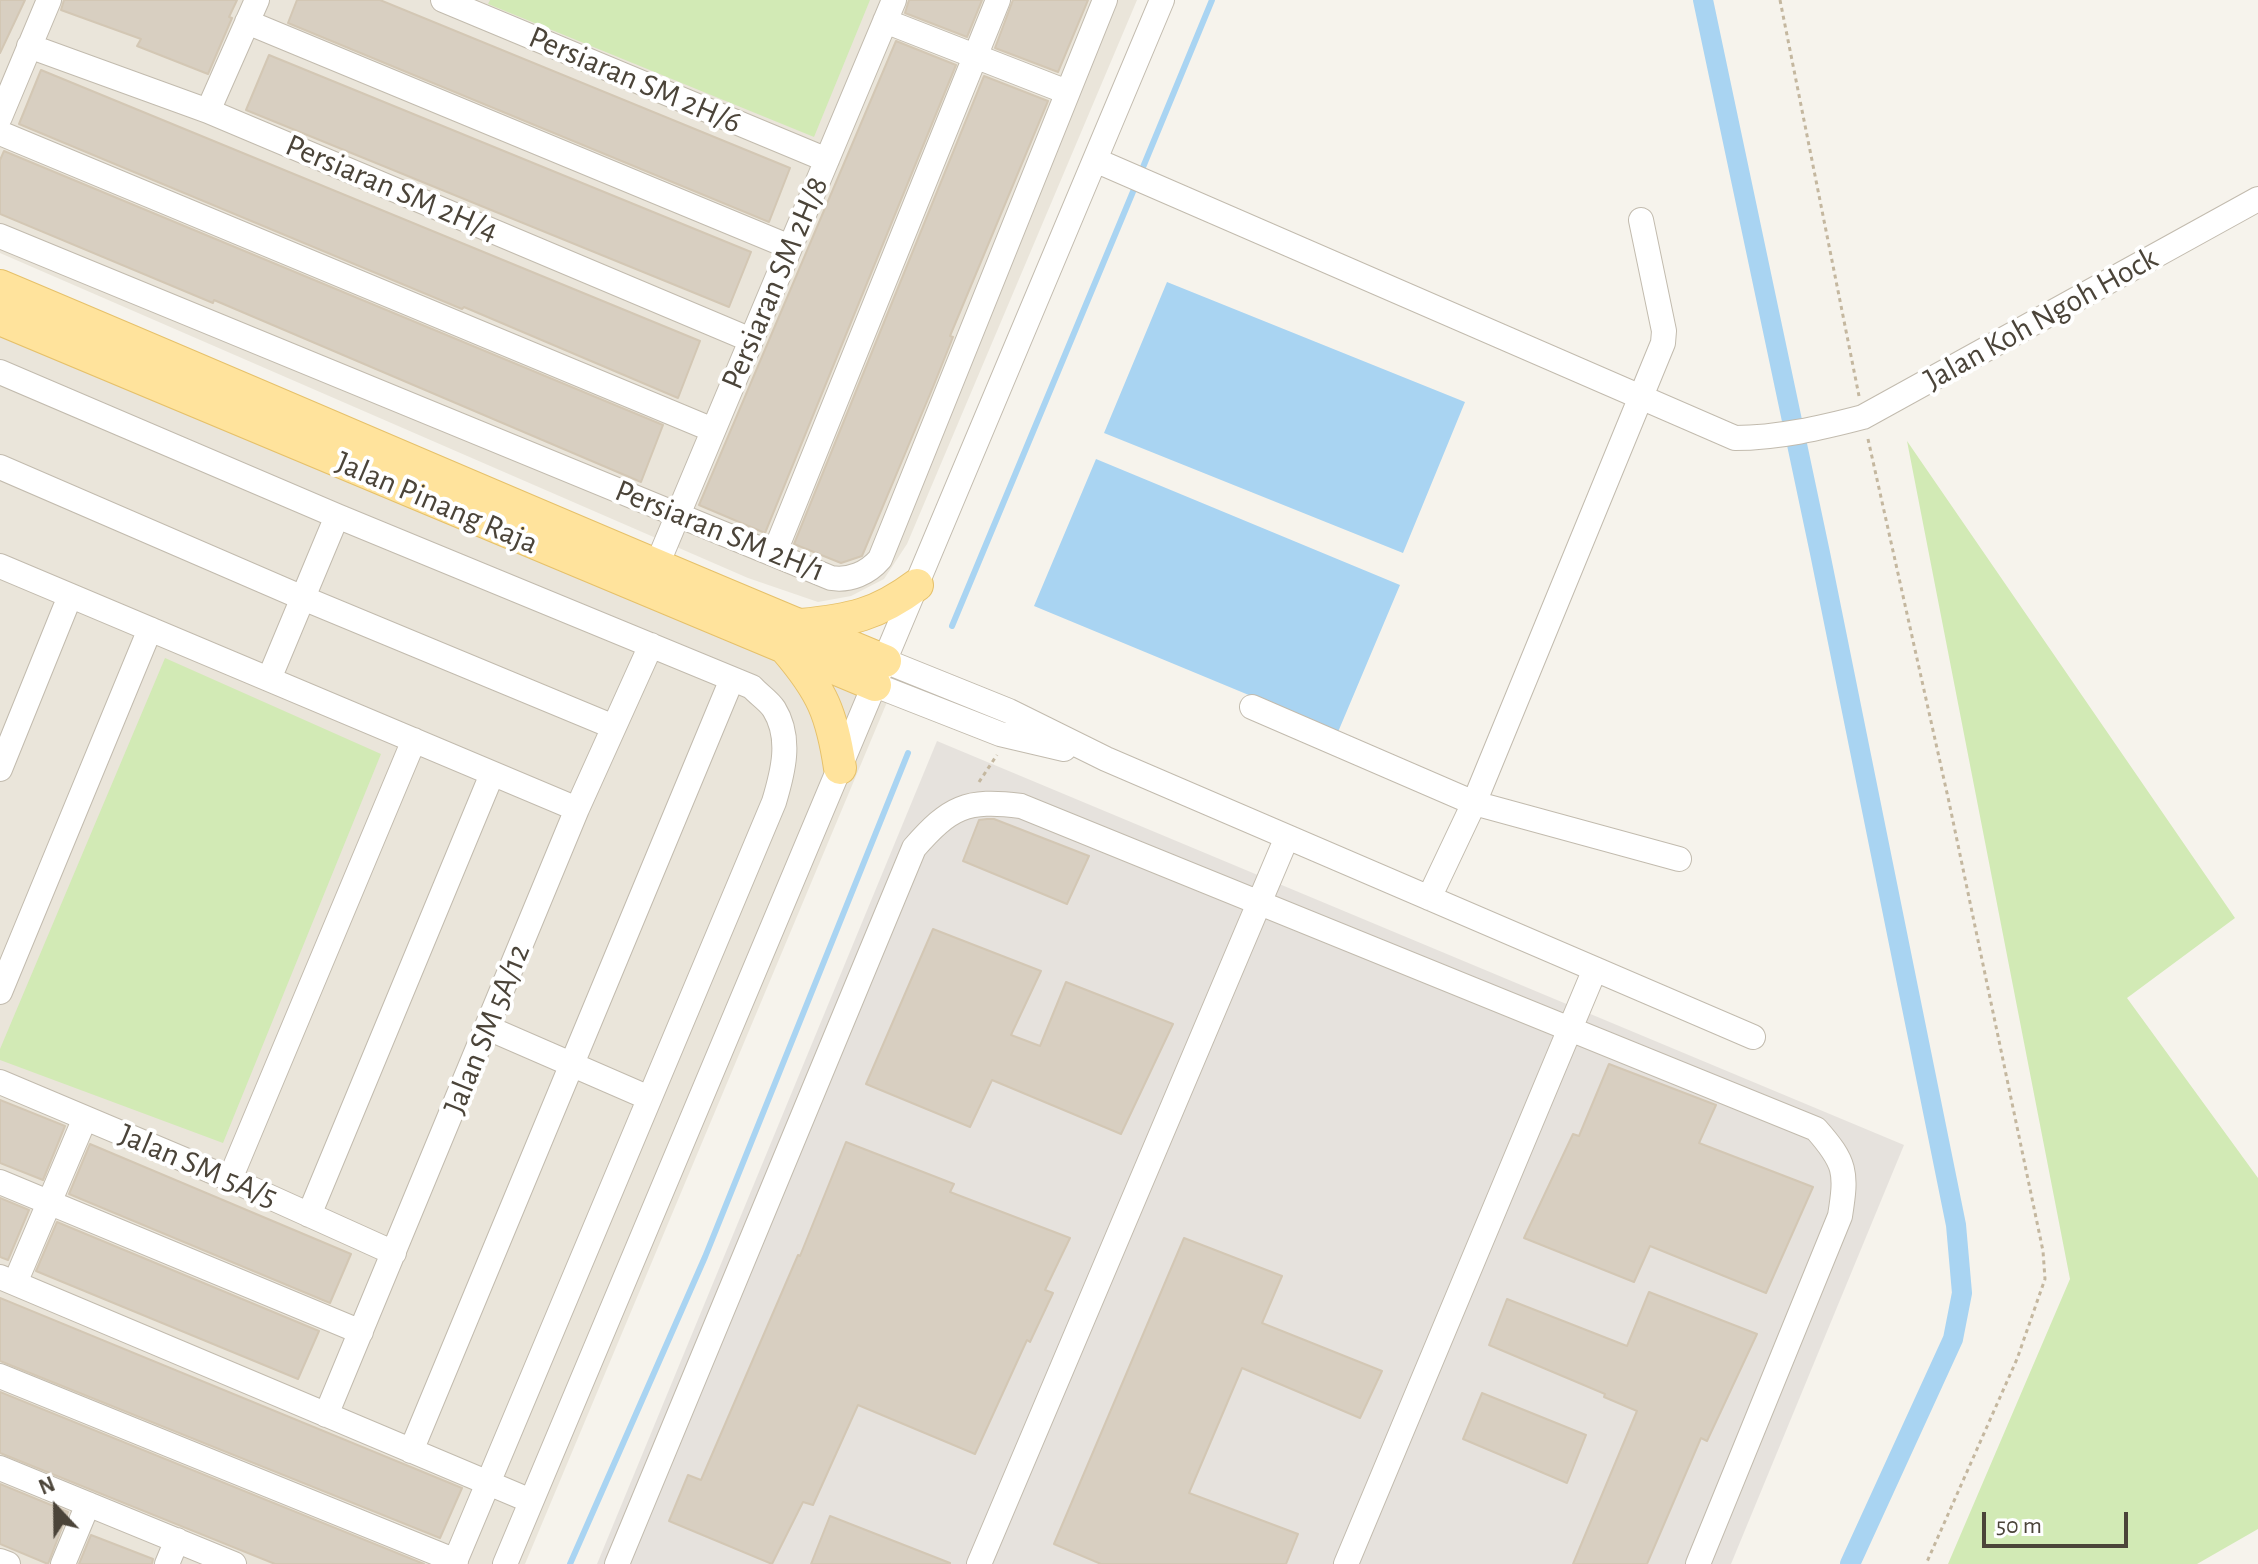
<!DOCTYPE html>
<style>
body{margin:0}
#map{position:relative;width:2258px;height:1564px;overflow:hidden;background:#f6f3ec;font-family:"Alegreya Sans",sans-serif}
canvas{display:block}
.north{position:absolute;left:16px;top:1468px;width:80px;height:80px;-webkit-text-stroke:6px #fff;paint-order:stroke;rotate:338deg;font-size:22px;font-weight:700;line-height:32px;text-align:center;color:#4b4439}
.north::after{content:'';display:block;margin:auto;width:28px;height:36px;background:#4b4439;clip-path:polygon(50% 0,100% 100%,50% 72%,0 100%)}
.scale{position:absolute;left:1982px;top:1512px;width:146px;height:36px;box-sizing:border-box;border:4px solid #4b4439;border-top:0;padding-left:10px;font-size:24px;line-height:28px;white-space:nowrap;color:#4b4439;-webkit-text-stroke:6px #fff;paint-order:stroke}
</style>
<div id="map">
<canvas width="2258" height="1564"></canvas>
<div class="north">N</div>
<div class="scale">50 m</div>
</div>
<script>
const c = document.querySelector('canvas').getContext('2d');
c.lineJoin = 'round';
function fill(path, color) {
  c.fillStyle = color;
  c.fill(path, 'evenodd');
}
function stroke(path, color, width, dash) {
  c.strokeStyle = color;
  c.lineWidth = width;
  c.lineCap = dash ? 'butt' : 'round';
  c.setLineDash(dash || []);
  c.stroke(path);
}
function drawText(font, color, halo, rows, align = 'center') {
  c.font = font + ' "Alegreya Sans",sans-serif';
  c.lineWidth = 8;
  c.setLineDash([]);
  c.textBaseline = 'middle';
  c.strokeStyle = halo;
  c.fillStyle = color;
  for (const [text, x, y, turn = 0] of rows) {
    c.save();
    c.translate(x, y);
    c.rotate((+turn || 0) * Math.PI / 180);
    c.textAlign = isNaN(turn) ? turn : align;
    if (halo) c.strokeText(text, 0, 0);
    c.fillText(text, 0, 0);
    c.restore();
  }
}
const residential = new Path2D(`
 M0 0H1137L907 544 884 579 851 596 818 602 748 578 0 253Z
 M0 327 890 695 525 1564H0Z`);
const industrial = new Path2D(`
 M937 741 1904 1145 1731 1564H597Z`);
const green = new Path2D(`
 M490 0H870L814 137 488 4Z
 M1907 441 2235 918 2127 998 2258 1178V1529L2197 1564H1948L2070 1279Z
 M165 658 381 754 223 1143 0 1060V1049Z`);
const water = new Path2D(`
 M1167 282 1465 402 1403 553 1104 433Z
 M1096 459 1400 585 1338 732 1034 606Z`);
const stream = new Path2D(`
 M1141 172 1212 0
 M952 626 1137 182
 M570 1564 705 1257 908 753`);
const canal = new Path2D(`
 M1703 0 1820 553 1956 1225 1962 1293 1953 1339 1850 1564`);
const building = new Path2D(`
 M0 0H25L0 53Z
 M64 0H237L229 17 232 18 208 74 137 46 141 39 61 10Z
 M297 0H380L790 168 769 222 288 23Z
 M909 0H982L967 37 905 13Z
 M1013 0H1088L1058 72 995 48Z
 M896 41 956 65 765 533 699 505Z
 M269 55 751 252 729 307 246 110Z
 M41 70 700 341 678 398 464 307 462 309 19 124Z
 M984 76 1048 101 950 336 953 337 933 387 862 556 841 563 794 544Z
 M4 151 663 425 641 482 214 300 213 303 0 214V160Z
 M987 819H994L1089 856 1067 904 963 861 979 820Z
 M933 929 1041 971 1011 1035 1040 1046 1066 982 1173 1024 1121 1134 992 1080 970 1127 866 1084Z
 M1609 1064 1716 1105 1699 1143 1813 1187 1766 1293 1650 1246 1634 1282 1524 1238 1573 1134 1579 1136Z
 M0 1100 65 1126 43 1180 0 1163Z
 M846 1142 954 1184 950 1192 1070 1238 1045 1290 1053 1293 1030 1342 1027 1340 975 1454 858 1405 813 1505 803 1502 772 1564 669 1521 688 1475 701 1480 798 1255 800 1256Z
 M90 1144 351 1254 330 1303 69 1194Z
 M0 1198 29 1210 8 1260 0 1257Z
 M57 1222 319 1331 298 1379 36 1271Z
 M1184 1238 1282 1276 1262 1323 1382 1371 1360 1418 1242 1368 1189 1493 1298 1534 1286 1564H1101L1054 1544Z
 M1649 1292 1757 1334 1707 1441 1701 1438 1647 1564H1573L1637 1411 1604 1397 1605 1394 1489 1345 1507 1299 1627 1346Z
 M0 1298 462 1488 440 1538 0 1361Z
 M0 1392 424 1564H275L0 1453Z
 M1482 1393 1586 1435 1567 1483 1463 1439Z
 M0 1484 68 1512 48 1564 0 1544Z
 M830 1516 950 1563V1564H811Z
 M91 1535 153 1559 152 1564H79Z`);
const path = new Path2D(`
 M1780 0 1859 396
 M1868 439 1949 802 2043 1251 2045 1279 2017 1359 1926 1564
 M979 782 997 755`);
const minor = new Path2D(`
 M443 0 827 160
 M885 21 1067 92
 M247 22 790 247
 M29 46 208 111 751 340
 M208 111 257 0
 M0 117 49 0
 M0 133 713 430
 M1095 160 1735 438C1778 438 1821 428 1863 417L2258 199
 M0 236 831 578C850 581 868 573 880 559L1105 0
 M0 372 337 516 752 687C758 694 769 701 774 709 792 738 783 772 774 802L454 1564
 M0 467 303 598 614 727
 M774 554 998 0
 M0 566 577 809
 M656 567 894 0
 M885 661 1009 711 1106 759 1753 1037
 M269 679 337 516
 M875 685 1000 734 1064 749
 M1252 707 1474 803 1679 859
 M0 769 70 596
 M1429 898 1474 803 1663 343 1664 331 1641 220
 M0 992 150 629
 M488 1028 649 1098
 M0 1082 230 1179 394 1253
 M230 1179 414 740
 M0 1182 361 1332
 M309 1215 492 774
 M0 1277 531 1501
 M15 1283 85 1118
 M0 1376 456 1561
 M326 1415 577 809 651 645
 M411 1451 732 679
 M0 1468 234 1564
 M0 1561 8 1564
 M63 1564 88 1504
 M167 1564 177 1540
 M505 1564 1162 0
 M617 1564 914 848C950 807 966 799 1021 806L1816 1129C1846 1163 1847 1172 1840 1216L1698 1564
 M979 1564 1287 837
 M1346 1564 1595 969`);
const major = new Path2D(`
 M0 286C295 410 589 539 885 661
 M0 319 875 685
 M801 625C850 620 877 615 917 585
 M787 650C822 691 832 714 840 768`);
const streetNames = [
 ["Persiaran SM 2H/6",635,80,23],
 ["Persiaran SM 2H/4",392,188,23],
 ["Persiaran SM 2H/8",775,283,-67],
 ["Jalan Koh Ngoh Hock",2041,319,-29],
 ["Jalan Pinang Raja",437,503,23],
 ["Persiaran SM 2H/1",720,531,22],
 ["Jalan SM 5A/12",487,1029,-68],
 ["Jalan SM 5A/5",198,1166,23]
];
fill(residential, '#eae5da');
fill(industrial, '#e6e2dd');
fill(green, '#d2eab5');
fill(water, '#a9d4f2');
stroke(stream, '#a9d4f2', 6);
stroke(canal, '#a9d4f2', 20);
fill(building, '#d8cfc1');
stroke(building, '#d3c7b4', 2);
stroke(minor, '#c2bbae', 26);
stroke(major, '#e6c16a', 34);
stroke(path, '#c4b79f', 3, [4, 4]);
stroke(minor, '#fff', 24);
stroke(major, '#ffe39c', 32);
drawText('32px', '#4b4439', '#fff', streetNames);
</script>
